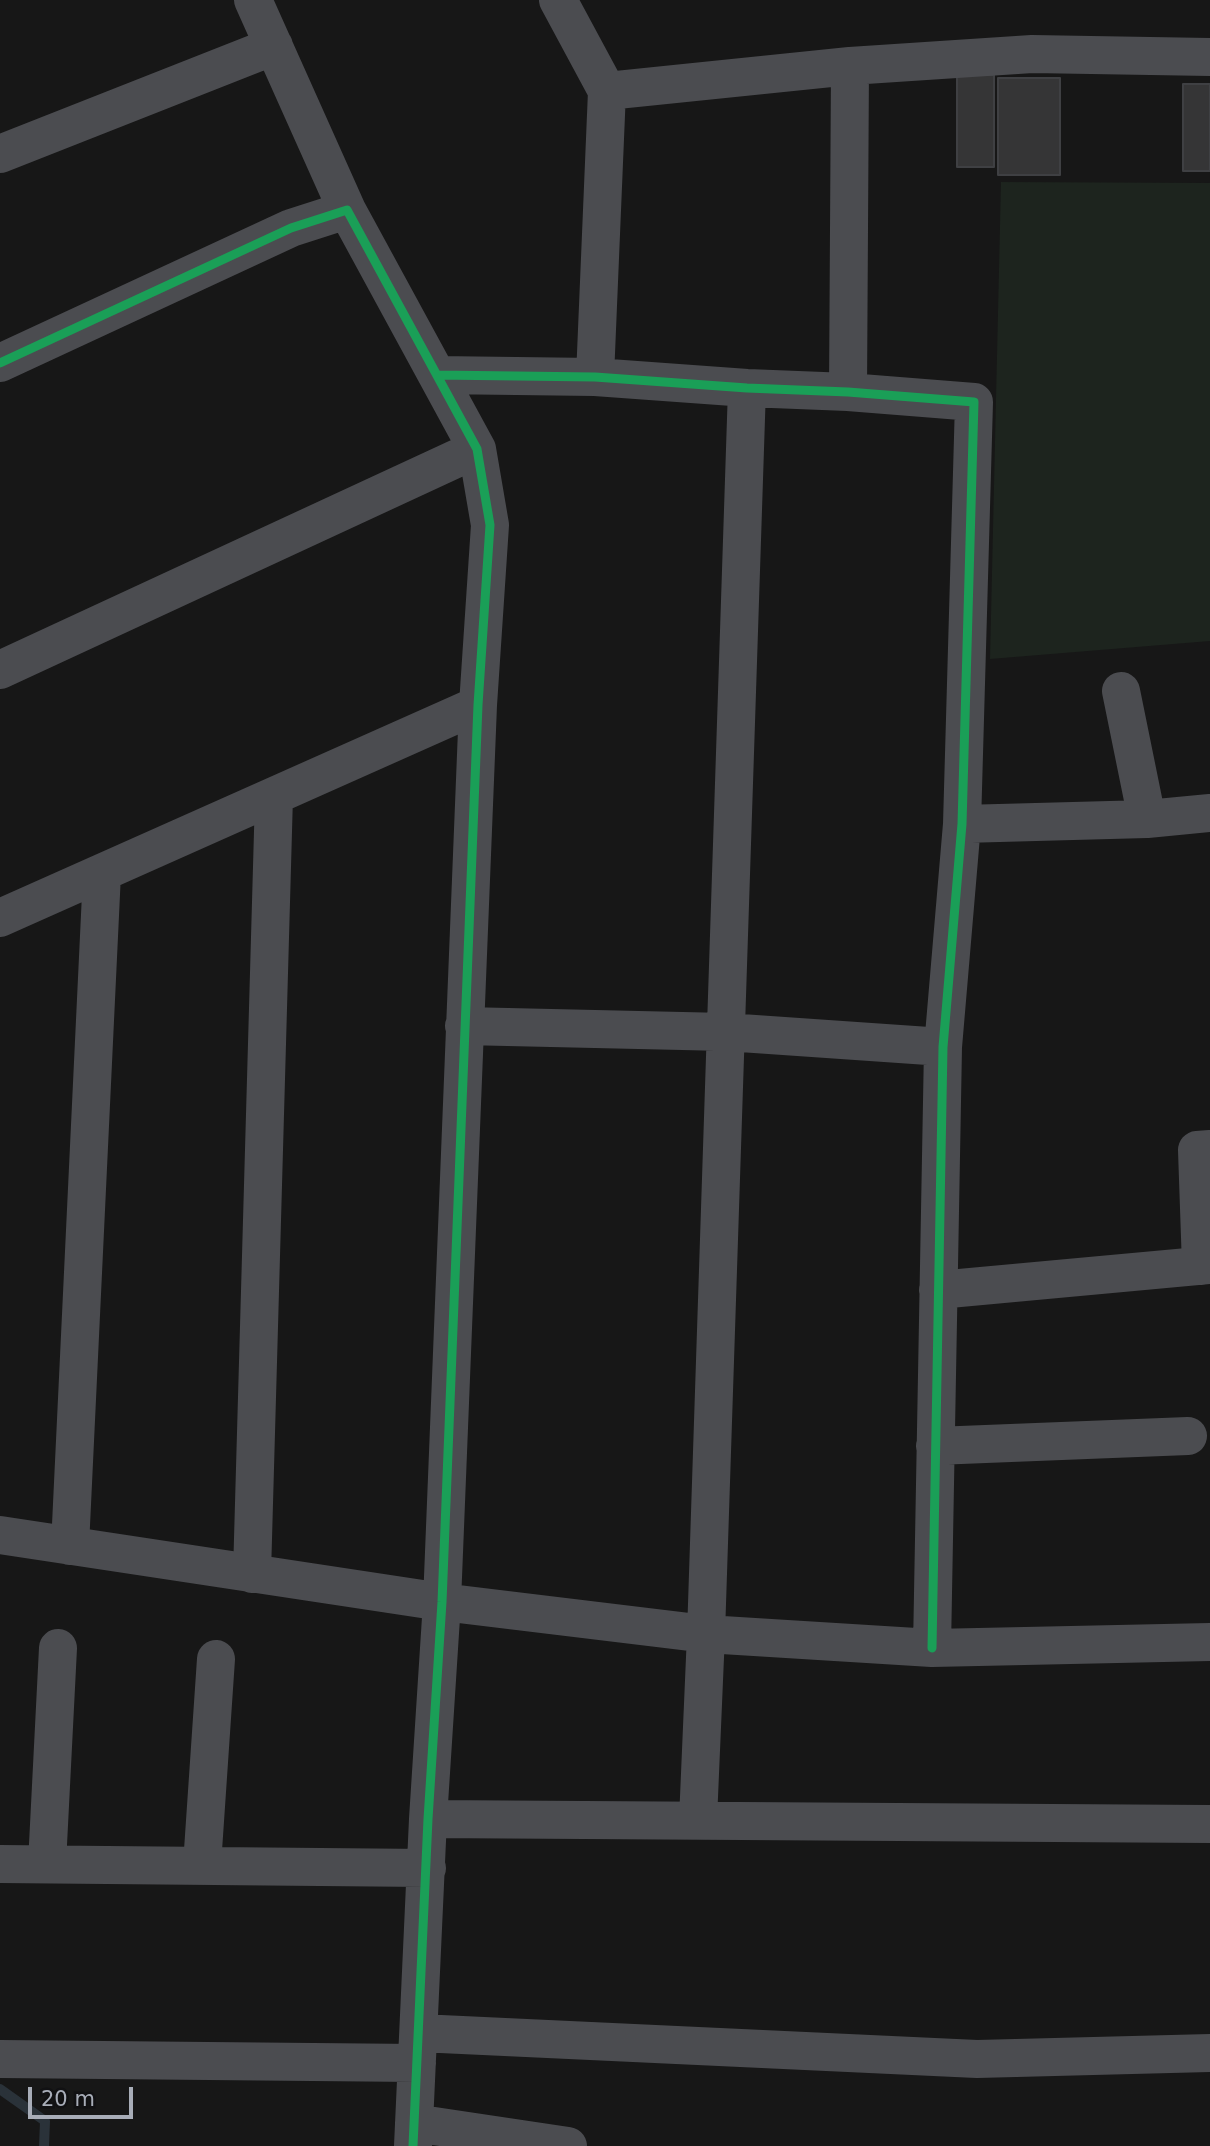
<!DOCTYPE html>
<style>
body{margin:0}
#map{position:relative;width:1210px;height:2146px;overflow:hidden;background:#171717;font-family:"DejaVu Sans",sans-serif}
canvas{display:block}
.scale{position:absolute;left:28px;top:2087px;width:105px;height:32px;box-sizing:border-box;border:4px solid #a8adb8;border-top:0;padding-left:9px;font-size:21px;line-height:24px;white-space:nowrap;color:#a8adb8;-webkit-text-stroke:5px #111113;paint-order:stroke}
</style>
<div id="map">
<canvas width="1210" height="2146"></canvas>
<div class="scale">20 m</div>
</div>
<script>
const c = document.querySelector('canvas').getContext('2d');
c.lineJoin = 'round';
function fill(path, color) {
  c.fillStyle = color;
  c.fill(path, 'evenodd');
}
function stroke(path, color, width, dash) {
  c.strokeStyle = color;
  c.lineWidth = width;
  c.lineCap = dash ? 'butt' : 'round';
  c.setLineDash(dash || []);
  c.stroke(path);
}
const green = new Path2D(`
 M1001 182 1210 183V641L990 659Z`);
const stream = new Path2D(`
 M0 2089 45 2121 44 2146`);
const building = new Path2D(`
 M957 75H994V167H957Z
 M998 78H1060V175H998Z
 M1183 84H1210V171H1183Z`);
const street = new Path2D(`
 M253 0 347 210
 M558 0 607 91 595 377
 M607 91 850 66 1032 54 1210 57
 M0 154 274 46
 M0 363 291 228 347 210 477 449 490 525 478 705 442 1602 428 1819 413 2146
 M437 375 595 377 747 388 848 392 974 402 962 824 943 1047 932 1648
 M848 392 850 66
 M0 670 477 449
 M1121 691 1147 819
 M962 824 1147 819 1210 813
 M0 918 478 705
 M464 1026 726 1032 943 1047
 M1201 1266 1197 1150 1210 1149
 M938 1290 1210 1265
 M935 1446 1188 1436
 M0 1535 442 1602 706 1634 932 1648 1210 1642
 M70 1546 102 873
 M252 1574 274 796
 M428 1819 1210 1824
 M698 1820 706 1634 747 388
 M0 1864 427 1868
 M47 1864 58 1648
 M202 1865 216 1659
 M419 2033 977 2059 1210 2053
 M0 2059 417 2063
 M414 2123 568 2146`);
const cycleway = new Path2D(`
 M0 363 291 228 347 210 477 449 490 525 478 705 442 1602 428 1819 413 2146
 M437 375 595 377 747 388 848 392 974 402 962 824 943 1047 932 1648`);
fill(green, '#1d241e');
stroke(stream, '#2a3239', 10);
fill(building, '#353536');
stroke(building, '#3f4043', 2);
stroke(street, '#4b4c50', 38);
stroke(cycleway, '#1a9f57', 9);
</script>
